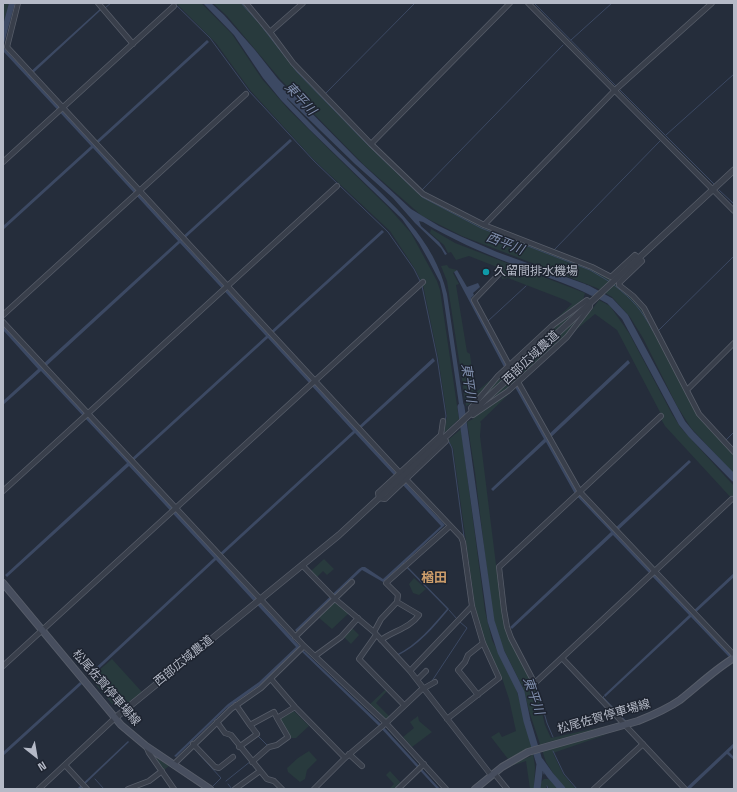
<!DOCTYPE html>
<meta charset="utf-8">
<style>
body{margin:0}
#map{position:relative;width:737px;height:792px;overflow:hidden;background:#252d3b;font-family:"Space Grotesk",sans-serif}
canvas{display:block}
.frame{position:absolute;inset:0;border:4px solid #b5bac7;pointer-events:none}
.north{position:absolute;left:16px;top:736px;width:40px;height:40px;-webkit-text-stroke:3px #1e2430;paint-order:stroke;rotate:149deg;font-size:11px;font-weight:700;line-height:16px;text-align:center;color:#b5bac7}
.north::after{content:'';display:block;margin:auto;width:14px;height:18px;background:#b5bac7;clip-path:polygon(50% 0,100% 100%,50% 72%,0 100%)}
</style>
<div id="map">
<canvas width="737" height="792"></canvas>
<div class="frame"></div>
<div class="north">N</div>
</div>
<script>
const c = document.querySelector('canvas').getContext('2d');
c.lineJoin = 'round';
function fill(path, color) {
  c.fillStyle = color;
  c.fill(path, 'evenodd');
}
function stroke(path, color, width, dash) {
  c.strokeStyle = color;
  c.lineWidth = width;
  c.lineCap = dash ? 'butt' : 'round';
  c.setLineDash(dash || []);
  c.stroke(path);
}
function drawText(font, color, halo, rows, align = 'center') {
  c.font = font + ' "Space Grotesk","Noto Sans JP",sans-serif';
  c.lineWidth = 3;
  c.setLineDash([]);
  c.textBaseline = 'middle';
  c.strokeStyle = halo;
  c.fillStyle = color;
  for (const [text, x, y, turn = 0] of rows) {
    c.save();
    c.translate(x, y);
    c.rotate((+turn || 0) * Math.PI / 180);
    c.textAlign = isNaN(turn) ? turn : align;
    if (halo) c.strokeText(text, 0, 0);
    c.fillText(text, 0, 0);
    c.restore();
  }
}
const green = new Path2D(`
 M3 3H9L3 25Z
 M176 3H201L232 34 262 79 289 110 388 207 411 233 437 281 440 290 459 419 444 433 447 416 438 357 423 285 415 269 390 231 314 160 250 90 216 43Z
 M213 3H245L292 64 422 196 482 226 591 268 609 279 632 297 643 310 698 416 734 454V474L691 428 677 406 643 338 630 317 612 297 597 288 462 236 422 216 364 165 280 79 227 16Z
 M431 229 455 243 585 293 583 300 580 304 591 311 599 300 610 306 629 333 672 414 681 428 734 486V501L665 426 661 419V414L617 330 595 314 571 334 480 422 481 423 480 436 502 613 509 638 535 684 545 725 551 738 606 726 542 744 544 750 608 734 553 753 563 774 576 789H565L560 784 546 762 530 714 523 688 501 644 495 625 491 605 475 472 467 422 473 419 480 409 472 403 466 406 447 281 441 266 447 265 449 268 457 270 453 273 459 284 456 285 467 352 470 354 475 393 494 377 572 304 565 300 508 278 502 279V269L469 256 456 260 451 252 448 253 444 245 430 233Z
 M461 429 485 611 492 640 516 688 532 746 535 767 534 789H530L526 761 511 766 519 761 531 756 529 748 508 759 491 737 499 732 502 737 516 731 509 699 502 678 484 643 475 606 453 448 448 440Z
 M324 559 334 569 327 575 323 571 317 577 311 571Z
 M414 578 426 589 419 595 413 593 409 584Z
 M335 601 349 613 332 629 318 617Z
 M351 627 359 635 351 644 344 637Z
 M112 659 142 692 124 707 113 705 90 678Z
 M385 690 387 691 376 703 390 717 386 719 370 704Z
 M294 711 309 726 296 738H289L280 719Z
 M418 716 419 721 432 732 412 747 403 737 414 728 410 722Z
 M309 751 317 760 307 770 305 779 300 782 288 772 287 768 298 758Z
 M157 758 169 766 164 770 155 760Z
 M390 771 401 783 395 789H389L394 784 386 775Z
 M544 779H549L560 789H549L548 786H546V789H540L541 782Z`);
const water = new Path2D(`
 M9 3H15L3 47 28 74 100 9 101 10 30 76 93 144 207 40 209 42 95 146 180 239 290 139 292 141 182 241 268 334 382 230 384 232 270 336 356 429 433 358 435 361 358 431 396 473 394 475 355 433 219 558 304 651 381 724 440 789H437L379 726 299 649 260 685 227 708 176 757 174 756 228 704 259 682 296 647 216 560 90 677 88 675 214 558 129 466 7 577 5 575 127 463 41 371 3 405V401L38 369 3 330V326L41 366 178 241 93 148 3 230V226L91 146 3 51V25ZM180 243 266 336 129 461 43 369ZM268 338 353 431 217 556 131 463Z
 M203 3H211L224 15 255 50 278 79 358 160 411 209 439 226 460 236 497 252 585 284 598 291 592 296C567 283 539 275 512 264 481 252 451 239 423 222L419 221 421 226 439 242 447 254 445 255 441 248 415 223 393 198 355 164 287 98V99C309 122 331 145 353 166 393 205 434 238 447 294L465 415 461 418 443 295 440 282 428 259 419 243 402 219 309 129 281 100 263 78 234 35Z
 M457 270 467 287 478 283 480 287 473 293 474 295 471 298 506 365 504 367 454 272Z
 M628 360 630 363 548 440 577 492 613 530 689 460 691 462 615 533 691 613 734 573V577L693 615 732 655 729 657 691 617 605 697 604 695 689 615 613 535 512 629 510 627 611 532 575 494 546 442 493 491 491 489 544 439 515 387 518 386 546 437Z
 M405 482 445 525 404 563 449 609C434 627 418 646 397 656L396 655C417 645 432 626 447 609L403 564 383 582 362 570 297 632 295 630 359 569 362 567H365L383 579 441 526 402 484Z
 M80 682 82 684 3 756V752Z
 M128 741 129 742 80 789H77Z
 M734 743V747L729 752 734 757V760L727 754 690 789H685Z`);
const stream = new Path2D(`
 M174 3 210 38 249 91 314 161 388 232 414 269 420 281
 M241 3 259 23 297 72 369 146 422 197 481 228 590 270 610 282
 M534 3 617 87
 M105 8 111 3
 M571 40 612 3
 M619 89 714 184
 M325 94 415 3
 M666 135 734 74
 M422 190 563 45
 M719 190 734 204
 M554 250 660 141
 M614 285C634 301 641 309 653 331
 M422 286 437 357 446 416 445 421
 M488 321 526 286
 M659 330 734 256
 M448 440 452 448 464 537
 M726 440 734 432
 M449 610 457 619
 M432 681 467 628 460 622
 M536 684 547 723 553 737
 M604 696 603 697 626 721
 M258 736 268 746
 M553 751 564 774 577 789
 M198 753 221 778 213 786
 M543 766 544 774
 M95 779 104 789
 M226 781 251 761
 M228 784 232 789
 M547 786 548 789`);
const river = new Path2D(`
 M588 289 610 301 625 317 682 423 691 434 734 478
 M461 407 491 621 501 652 521 692 527 721 540 764 537 789
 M540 761 550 775 562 789`);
const minor = new Path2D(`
 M18 3 7 47 400 473
 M98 3 133 44
 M246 3 270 32 293 63 371 144 510 3
 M528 3 734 211
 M270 32 303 3
 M371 144 423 194 484 225 592 267 611 277 635 255 642 261 619 283V285L633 296 644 308 699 414 734 452
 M3 162 174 6
 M484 225 614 91 712 3
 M499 274 474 300 509 365
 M587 300 590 303V307L567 337 508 391 473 415 471 408 498 376 553 325Z
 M3 315 246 94
 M3 322 304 646 386 723 421 690 435 682
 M518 382 580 492 734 655
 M687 390 734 343
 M661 416 499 567 504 610 507 627 511 638 534 682 537 681 732 499
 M443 421 441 435 378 493 379 498 385 499 446 441
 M406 479 461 537 463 542 472 606 483 643 499 678 447 719
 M3 491 337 186
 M302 565 335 599 374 632 410 671 491 775
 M374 632 381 619 397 602
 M376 635 359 659 404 705
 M295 637 352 582
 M381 640C393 631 410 628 419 615L397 602 398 595 386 583 450 526
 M315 656 341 637 358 618
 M562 658 685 789
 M3 666 423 282
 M410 671 472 606
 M271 679 295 707 345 758
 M417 680 426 671
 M478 695 458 670 465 662 468 655 483 643
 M236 705 250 725 274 712 277 718
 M217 722 225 733 231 735 267 779 274 781 282 789
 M193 744 215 767 219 768 233 757
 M146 746 149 753 174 789
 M239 747 257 734 250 725
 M349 754 362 766
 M252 762 269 747 277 745 288 737 277 718 295 707
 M65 765 87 789
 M173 765 231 709 261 688 304 646
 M494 773 507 789
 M39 789 115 718
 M128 789 149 781 162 771
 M235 789 260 771
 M314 789 345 758 386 723 446 789
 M398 789 424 764
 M594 789 643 744`);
const tertiary = new Path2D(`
 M115 718 339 535 734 170`);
const secondary = new Path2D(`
 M3 583 121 725 146 746 210 789
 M475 789 502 767 528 752 638 721C653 715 667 709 680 700 698 686 714 670 734 658`);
const markers = [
 [486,272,4,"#0f9aa8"]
];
const poiNames = [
 ["久留間排水機場",494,272]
];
const streetNames = [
 ["西部広域農道",531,358,-43],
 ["西部広域農道",184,661,-39],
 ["松尾佐賀停車場線",106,688,49],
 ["松尾佐賀停車場線",604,717,-16]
];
const waterNames = [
 ["東平川",300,99,47],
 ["西平川",505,244,21],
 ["東平川",468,383,82],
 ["東平川",533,696,71]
];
const neighbourhoodNames = [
 ["楢田",434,578]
];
fill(green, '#283a3d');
fill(water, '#3c4963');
stroke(stream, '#3c4963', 1);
stroke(river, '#3c4963', 7);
stroke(minor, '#575d69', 6);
stroke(tertiary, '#575d69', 7);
stroke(secondary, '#575d69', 8);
stroke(minor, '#393f4b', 4.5);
stroke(tertiary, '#393f4b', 5.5);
stroke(secondary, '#474e5e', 6);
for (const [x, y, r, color] of markers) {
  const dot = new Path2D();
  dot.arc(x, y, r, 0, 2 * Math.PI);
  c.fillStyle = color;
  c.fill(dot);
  stroke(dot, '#1e2430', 1.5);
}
drawText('12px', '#b5bac7', '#1e2430', poiNames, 'left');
drawText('12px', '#b5bac7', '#1e2430', streetNames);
drawText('italic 13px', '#7f8eac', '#1e2430', waterNames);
drawText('bold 13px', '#cc9d6b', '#1e2430', neighbourhoodNames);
</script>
